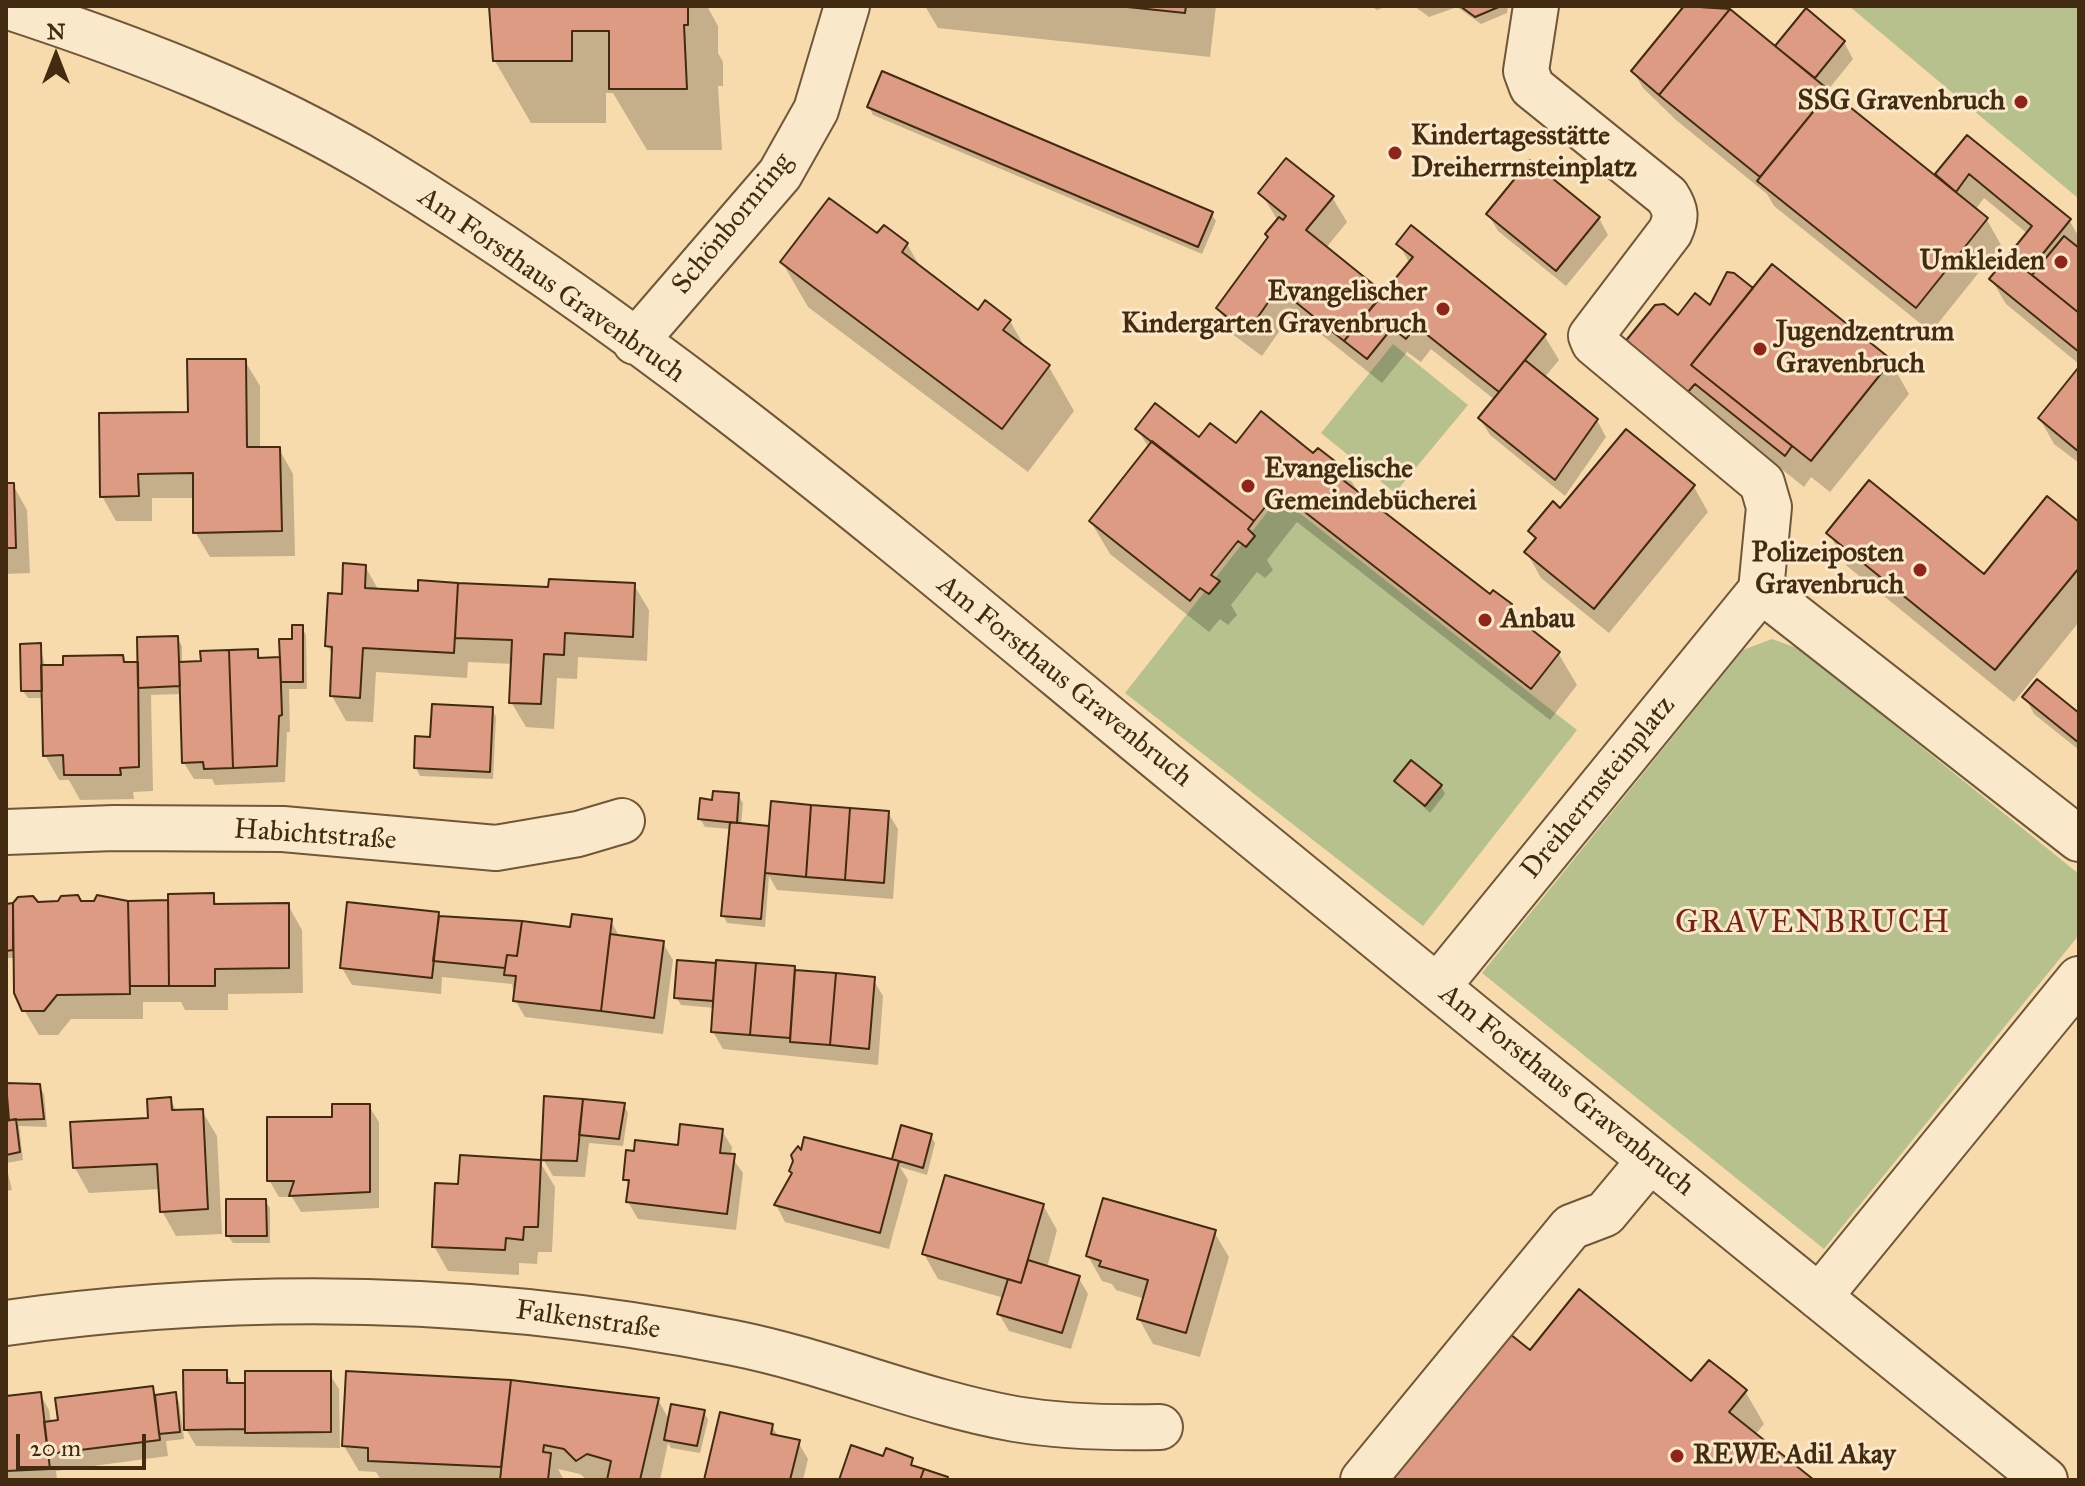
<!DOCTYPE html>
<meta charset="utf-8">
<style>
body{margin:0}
#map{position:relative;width:2085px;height:1486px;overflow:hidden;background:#f7dbad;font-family:"IM FELL Great Primer",serif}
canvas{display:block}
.frame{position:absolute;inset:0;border:8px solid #422b11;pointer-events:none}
.north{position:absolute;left:16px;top:16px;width:80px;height:80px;-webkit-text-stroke:6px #fae8ca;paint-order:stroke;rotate:0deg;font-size:22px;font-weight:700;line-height:32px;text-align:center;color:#422b11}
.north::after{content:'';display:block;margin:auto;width:28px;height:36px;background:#422b11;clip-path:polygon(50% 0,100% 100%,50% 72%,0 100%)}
.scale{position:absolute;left:16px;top:1434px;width:130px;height:36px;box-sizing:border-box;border:4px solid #422b11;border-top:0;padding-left:10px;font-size:24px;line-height:28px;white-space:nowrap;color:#422b11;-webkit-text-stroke:6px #fae8ca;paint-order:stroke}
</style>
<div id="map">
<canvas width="2085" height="1486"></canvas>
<div class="frame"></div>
<div class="north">N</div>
<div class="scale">20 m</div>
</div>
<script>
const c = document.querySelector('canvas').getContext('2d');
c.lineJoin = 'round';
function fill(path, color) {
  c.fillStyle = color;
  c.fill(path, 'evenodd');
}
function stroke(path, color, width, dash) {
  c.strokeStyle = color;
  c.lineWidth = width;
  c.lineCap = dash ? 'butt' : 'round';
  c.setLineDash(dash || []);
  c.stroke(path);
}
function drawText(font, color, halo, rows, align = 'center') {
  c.font = font + ' "IM FELL Great Primer",serif';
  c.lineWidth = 6;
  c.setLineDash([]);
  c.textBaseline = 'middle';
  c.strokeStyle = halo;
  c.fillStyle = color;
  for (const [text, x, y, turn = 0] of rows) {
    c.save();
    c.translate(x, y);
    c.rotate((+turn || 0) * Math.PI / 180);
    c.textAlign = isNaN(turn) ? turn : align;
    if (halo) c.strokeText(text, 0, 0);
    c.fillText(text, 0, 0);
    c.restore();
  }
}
const green = new Path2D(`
 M1849 6H2079V199Z
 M1393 344 1468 405 1395 493 1321 433Z
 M1279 497 1577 730 1423 926 1125 693Z
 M1772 639 1800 649 2079 874V935L1824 1249 1482 973 1743 650Z`);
const shadow = new Path2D(`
 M494 6H707L718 26V53L723 62V86H718L722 150H647L613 93H606V123H531L495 61Z
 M925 6H1216L1210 57 938 28Z
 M1371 6H1388L1377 10Z
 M1414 6H1508L1507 13 1481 24 1457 7 1429 17Z
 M1687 6H1724L1776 48 1844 42 1853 59 1828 90 1935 177 1967 138 2069 220 2079 237V364L2006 304 1991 279 2028 234 1984 198 1975 210 1987 220 2001 245 1931 332 1774 206 1767 194 1676 120 1643 88 1633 71Z
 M869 107 1211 213 1216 221 1202 254 873 115Z
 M1261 193 1332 197 1347 222 1326 248 1385 295 1410 264 1399 244 1544 335 1559 360 1544 378 1597 420 1606 437 1565 496 1490 435 1480 419 1495 400 1431 349 1421 362 1407 352 1382 383 1293 312 1262 356 1232 334 1218 308 1270 239 1278 221Z
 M1488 214 1599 218 1608 235 1566 286 1498 231Z
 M878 236 907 244 922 270 979 313 1010 321 1026 349 1049 367 1074 411 1028 472 808 307 782 262Z
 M1753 291 1890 361 1909 394 1830 492 1811 477 1804 487 1714 415 1691 425 1678 318Z
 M245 361 260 386V449H279L293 474 295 556 210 557 195 532V498H152V521H116L102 496Z
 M2079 371V463L2054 444 2040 419Z
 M1137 429 1314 456 1347 474 1360 495 1490 597 1511 605 1521 623 1558 653 1577 685 1550 720 1297 522 1267 560 1273 570 1265 578 1257 572 1231 605 1237 615 1228 625 1220 619 1209 632 1110 554 1091 522 1149 448Z
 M6 485H13L27 510 30 573 6 574Z
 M1694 487 1708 512 1609 633 1541 578 1527 553 1536 541 1531 532 1561 511Z
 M2079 524V622L2014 702 1847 566 1829 533 1984 577Z
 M365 566 379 591 420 593V582L550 589 634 585 649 610 647 661 578 657 577 679 557 678 554 729 526 727 511 702 513 664 468 662 467 678 376 672 373 722 346 721 332 696 334 657 327 645 344 596Z
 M302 627 306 635 307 689H289L290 732H287L285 782 215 785 212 779H194L184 763 182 694 151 695 153 791 133 792 134 799 80 800 69 780H59L45 755 44 698H28L23 691 40 645 45 667H65L122 657 126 664H140L177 638 182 646V664L203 663 257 651 262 660 279 659Z
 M2025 697 2079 715V750L2034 714Z
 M492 709 496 717 493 779 420 776 416 768 432 739Z
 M1396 781 1441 786 1445 794 1430 813Z
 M738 795 743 803 741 825 771 828 888 813 898 829 893 899 777 890 769 876 765 927 727 923 723 915 731 829 705 827 700 819 714 802Z
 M213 896 218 906 288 905 302 930 303 993 228 994V1010H185L181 1002H143V1019H71L58 1035H39L24 1010 16 958H6V906L80 903 112 897 115 902 171 905Z
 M438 914 441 919 572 929 611 921 620 938 663 943 673 960 663 1034 525 1017 515 1000 512 984 442 977 441 994 352 985 342 968Z
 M718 963 873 979 883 996 878 1065 723 1049 713 1032 715 1008 681 1005 676 997Z
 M7 1085 39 1086 44 1094 47 1127 19 1126 23 1160 6 1163V1123L11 1122Z
 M170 1099 177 1112 202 1111 217 1136 222 1234 176 1236 162 1211 161 1189 89 1193 75 1168 150 1120Z
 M624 1105 628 1113 623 1146 589 1143 585 1177 553 1176 543 1159Z
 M369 1106 379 1122V1208L301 1212 292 1197H279L269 1180 334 1119Z
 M722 1131 732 1147 731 1156 743 1173 736 1230 638 1219 628 1202 630 1188 625 1179 679 1147Z
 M931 1136 935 1143 927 1175 900 1167 908 1180 889 1249 785 1222 776 1205 802 1155 896 1162 894 1159Z
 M540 1162 555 1187 552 1252H538L537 1264 519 1263V1275L448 1271 434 1246 460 1186Z
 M6 1165 12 1190 6 1191Z
 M265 1201 270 1208V1243H233L228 1236Z
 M1043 1205 1057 1230 1047 1268 1078 1277 1088 1294 1071 1349 1009 1331 999 1314 1004 1298 938 1279 924 1254Z
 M1214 1232 1229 1257 1200 1357 1153 1344 1139 1319 1145 1299 1116 1290 1112 1284 1102 1281 1088 1256Z
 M1530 1353 1745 1391 1764 1424 1755 1435 1811 1480H1393Z
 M226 1372 233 1385 329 1373 339 1389 340 1448 196 1446 186 1429Z
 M348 1373 511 1382 658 1400 670 1421 704 1412 708 1420 700 1453 671 1448 668 1443 660 1480H587L580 1474 558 1469 564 1480H381L376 1472 359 1471 344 1446Z
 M152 1388 157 1397 175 1394 179 1402 184 1439 166 1441 168 1456 56 1471 57 1480H6V1398L40 1394 49 1410 51 1423Z
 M772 1426 779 1438 798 1442 808 1459 803 1480H706Z`);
const building = new Path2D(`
 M489 6H688V25H684L687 89H609V31H572V61H493Z
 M1118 6H1186L1185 13Z
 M1460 6H1501L1475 17Z
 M1684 6 1730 9 1659 95 1631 71Z
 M1806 8 1845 41 1815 78 1775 46Z
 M1730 9 1830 91 1760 177 1659 95Z
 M882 71 1213 212 1198 247 867 107Z
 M1830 91 1988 218 1916 308 1757 181Z
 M1967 135 2071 219 2028 272 2079 313V352L1989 279 2032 226 1969 174 1956 192 1935 174Z
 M1286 158 1334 196 1306 230 1384 293 1344 341 1278 288 1247 333 1216 308 1268 237 1265 234 1279 217 1283 220 1286 216 1258 193Z
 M1530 160 1600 217 1556 271 1486 214Z
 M829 198 877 233 884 225 908 243 902 252 978 310 985 300 1011 320 1003 330 1050 365 1002 429 780 262Z
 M1411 225 1546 334 1499 392 1416 326 1406 339 1392 328 1367 359 1344 341 1413 257 1396 244Z
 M2064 236 2079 248V313L2032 275Z
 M1772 264 1892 360 1811 461 1691 365Z
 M1727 272 1734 273 1753 288 1691 365 1792 446 1785 456 1695 384 1687 393 1624 343 1655 305 1664 304 1678 315 1695 293 1710 305Z
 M187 359H246L247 447H280L282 531 193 533V473L138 474 139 496 100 497 99 413 188 412Z
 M1525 360 1598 419 1555 480 1478 418Z
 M2078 368 2079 369V452L2038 418Z
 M1155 403 1199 437 1210 423 1236 443 1261 411 1313 453 1318 448 1349 472 1343 480 1490 594 1493 590 1512 604 1507 610 1560 652 1531 689 1278 491 1254 521 1135 429Z
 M1626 429 1695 485 1594 609 1524 552 1536 538 1528 531 1553 501 1560 508Z
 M1152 441 1254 521 1248 529 1255 536 1246 547 1238 541 1211 575 1220 581 1209 594 1200 588 1190 601 1089 521Z
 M1869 480 1984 574 2047 496 2079 522V568L1995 670 1826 533Z
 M6 483H14L16 548H6Z
 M343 563 366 565 365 588 418 591V580L458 583 454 653 363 648 360 698 330 696 332 647 325 646 328 593 342 594Z
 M549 579 635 583 633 637 565 633 564 655 544 654 541 704 509 703 512 640 455 638 458 583 548 587Z
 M292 625H303V682H281L279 639H292Z
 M178 636 180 686 138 688 137 637Z
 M41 643 42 691H21L20 644Z
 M258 649V658L280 657 282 715 279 716 277 766 233 768 229 650Z
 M229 650 233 768 204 769 203 762 182 763 179 662 201 661 200 651Z
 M123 655 124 662H138L139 767 120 768 121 775H64L63 755 43 756 41 665H63V656Z
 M2037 679 2079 713V743L2022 697Z
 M432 704 493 707 490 772 414 768 415 736 430 737Z
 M1411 760 1442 785 1425 806 1394 781Z
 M713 791 739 793 737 823 698 819 700 798 712 800Z
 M771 801 811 805 806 877 765 873Z
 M811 805 850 808 845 880 806 877Z
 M850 808 889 811 884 883 845 880Z
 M730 822 769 826 761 919 721 916Z
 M214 893V904L289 903V968L215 969V986H169L168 894Z
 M78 895 81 901H94L97 895 128 901 130 994 57 995 44 1011H22L14 993 13 903 18 897 33 896 38 902 58 901 61 896Z
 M168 900 169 986H130L128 901Z
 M347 902 439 912 432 978 340 968Z
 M13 903V950L6 951V904Z
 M572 914 612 919 601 1011 513 1001 516 976 504 975 505 968 507 955 517 956 522 921 570 927Z
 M439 916 522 921 517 956 507 955 505 968 433 961Z
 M610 934 664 941 654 1018 601 1011Z
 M677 960 716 963 713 1001 674 998Z
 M716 960 756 963 750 1035 711 1032Z
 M756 963 795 966 790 1038 750 1035Z
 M795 970 836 973 830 1045 790 1042Z
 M836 973 875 977 869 1049 830 1045Z
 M6 1083 40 1084 44 1119 9 1120Z
 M544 1096 583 1099 577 1161 541 1160Z
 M171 1097 172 1110 203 1109 208 1209 160 1212 157 1164 73 1168 70 1122 148 1118 147 1099Z
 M583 1099 625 1103 619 1139 579 1135Z
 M332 1104H370V1192L289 1196 294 1181H267V1117H332Z
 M16 1119 20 1152 6 1155V1121Z
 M680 1124 723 1129 720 1153 735 1154 727 1214 626 1202 629 1180H623L626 1150 634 1151 635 1140 678 1145Z
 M901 1125 932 1134 923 1168 892 1159Z
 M804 1137 899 1161 880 1233 774 1205 792 1173 789 1171 793 1161 791 1155 798 1146 801 1150Z
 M460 1155 541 1160 538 1227H524L523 1240 506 1238 505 1250 432 1247 435 1183 458 1184Z
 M945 1175 1044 1204 1021 1283 922 1254Z
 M1103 1198 1216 1230 1186 1333 1137 1319 1148 1280 1099 1266 1101 1261 1086 1256Z
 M226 1199H266L267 1236H226Z
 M1028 1260 1080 1276 1062 1333 997 1314 1008 1279 1021 1283Z
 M1579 1289 1691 1381 1709 1360 1731 1377 1747 1390 1729 1412 1814 1480H1391L1510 1334 1530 1350Z
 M183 1370H227V1383H245V1429L184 1430Z
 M245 1371H331V1432L245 1433Z
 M346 1371 511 1380 501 1467 368 1461V1448L342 1446Z
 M511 1380 659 1398 640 1480H607L611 1461 587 1454 576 1461 564 1449 544 1445 543 1452 551 1453 548 1480H500Z
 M153 1386 160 1440 48 1454 44 1422 58 1420 55 1398Z
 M41 1392 50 1469 6 1471V1396Z
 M176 1392 180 1432 159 1434 155 1395Z
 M671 1404 705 1410 697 1446 664 1440Z
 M720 1412 773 1424 771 1434 800 1440 790 1480H704Z
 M851 1445 883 1456 886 1448 913 1458 911 1465 924 1469 920 1480H839Z
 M924 1469 948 1477 947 1480H920Z`);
const street = new Path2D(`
 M6 6C134 48 263 97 379 167 664 340 920 563 1177 774 1465 1011 1755 1245 2045 1480
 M1536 6 1526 71 1532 87 1667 196C1676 210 1677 217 1670 232L1591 336 1594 343 1762 483 1769 507 1761 590
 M635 342 780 174 816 110 847 6
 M6 832 114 828 283 829 496 848 578 834 622 821
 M1438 986 1761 590 2079 839
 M1819 1297 2079 979
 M6 1323C249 1289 494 1295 734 1343 829 1362 920 1402 1015 1419 1063 1427 1111 1428 1160 1427
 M1363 1480 1571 1227 1605 1214 1650 1160`);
const markers = [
 [2021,102,8,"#8f2418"],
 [1395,153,8,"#8f2418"],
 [2061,262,8,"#8f2418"],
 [1443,309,8,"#8f2418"],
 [1760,349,8,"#8f2418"],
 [1248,486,8,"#8f2418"],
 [1920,570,8,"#8f2418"],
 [1485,620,8,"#8f2418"],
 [1677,1456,8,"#8f2418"]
];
const poiNames = [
 ["SSG Gravenbruch",2005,102,"right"],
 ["Kindertagesstätte",1411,137],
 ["Dreiherrnsteinplatz",1411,169],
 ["Umkleiden",2045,262,"right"],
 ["Evangelischer",1427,293,"right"],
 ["Kindergarten Gravenbruch",1427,325,"right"],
 ["Jugendzentrum",1776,333],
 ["Gravenbruch",1776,365],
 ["Evangelische",1264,470],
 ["Gemeindebücherei",1264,502],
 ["Polizeiposten",1904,554,"right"],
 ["Gravenbruch",1904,586,"right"],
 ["Anbau",1501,620],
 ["REWE Adil Akay",1693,1456]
];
const streetNames = [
 ["Schönbornring",733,224,-51],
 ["Am Forsthaus Gravenbruch",551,286,35],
 ["Am Forsthaus Gravenbruch",1064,682,39],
 ["Dreiherrnsteinplatz",1599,788,-51],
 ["Habichtstraße",315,836,4],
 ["Am Forsthaus Gravenbruch",1566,1091,39],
 ["Falkenstraße",588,1321,8]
];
const quarterNames = [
 ["GRAVENBRUCH",1813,924]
];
fill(green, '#b7c18e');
fill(shadow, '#0003');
fill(building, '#dd9b83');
stroke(building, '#422b11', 2);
stroke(street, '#6f5738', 48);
stroke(street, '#fae8ca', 44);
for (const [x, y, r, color] of markers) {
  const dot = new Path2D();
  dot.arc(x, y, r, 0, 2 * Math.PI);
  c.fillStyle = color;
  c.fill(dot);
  stroke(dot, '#fae8ca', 3);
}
drawText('bold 28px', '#422b11', '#fae8ca', poiNames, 'left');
drawText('28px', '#422b11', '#fae8ca', streetNames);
c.letterSpacing = '2px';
drawText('32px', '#7a1f14', '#fae8ca', quarterNames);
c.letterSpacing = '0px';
</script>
